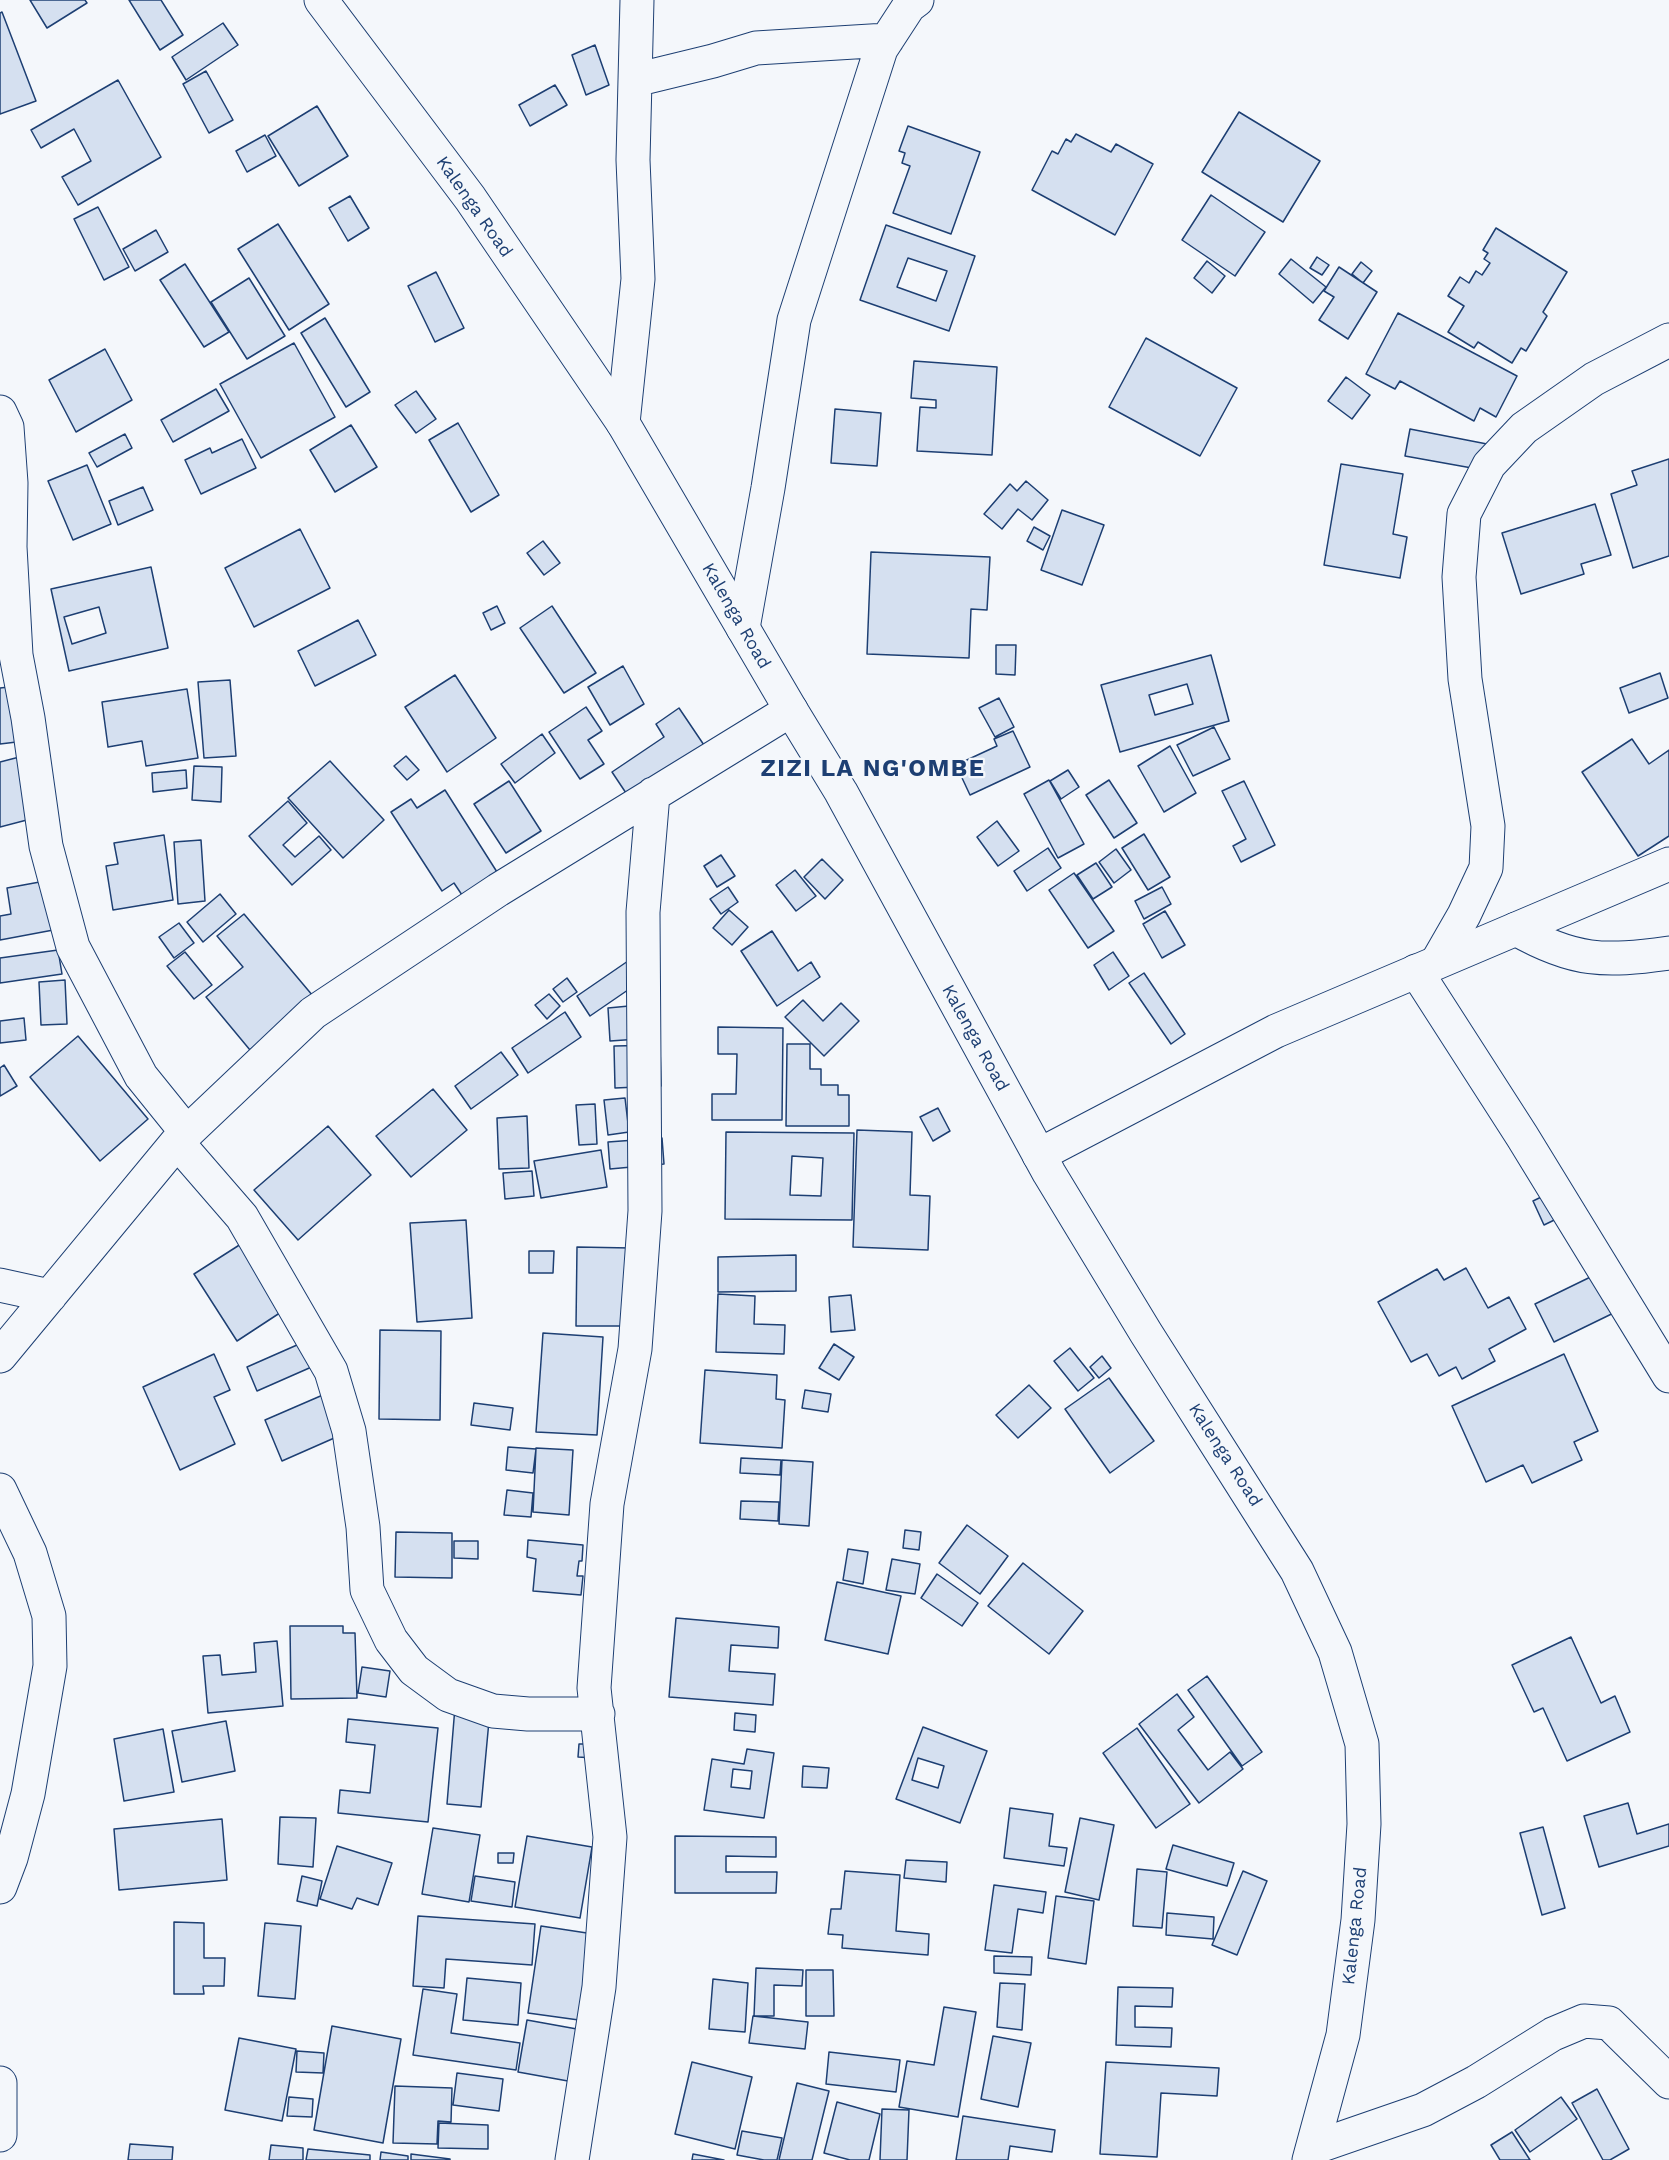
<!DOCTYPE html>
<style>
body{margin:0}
canvas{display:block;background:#f4f7fb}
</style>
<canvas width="1669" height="2160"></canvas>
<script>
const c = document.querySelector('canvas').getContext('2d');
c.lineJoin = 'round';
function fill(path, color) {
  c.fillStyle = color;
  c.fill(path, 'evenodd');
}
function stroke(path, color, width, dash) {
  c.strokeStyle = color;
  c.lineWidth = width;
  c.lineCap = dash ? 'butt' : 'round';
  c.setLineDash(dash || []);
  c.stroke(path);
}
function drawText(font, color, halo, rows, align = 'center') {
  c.font = font + ' "Work Sans",sans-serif';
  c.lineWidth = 4.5;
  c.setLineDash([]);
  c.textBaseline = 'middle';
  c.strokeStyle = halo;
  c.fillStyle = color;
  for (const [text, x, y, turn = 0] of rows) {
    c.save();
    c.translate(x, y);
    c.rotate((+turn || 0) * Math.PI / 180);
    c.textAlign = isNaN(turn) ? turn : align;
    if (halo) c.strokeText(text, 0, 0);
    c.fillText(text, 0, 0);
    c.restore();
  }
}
const building = new Path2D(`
 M30 0H85L87 3 47 28Z
 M129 0H161L183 35 160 50Z
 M2 12 36 101 0 114V13Z
 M223 23 238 45 186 80 172 57Z
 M595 45 609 85 586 95 572 55Z
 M206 71 233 120 209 133 183 84Z
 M118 80 161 157 78 205 62 177 91 161 74 129 41 148 31 130Z
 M555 85 567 105 530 126 519 105Z
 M317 106 348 156 299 186 268 136Z
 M1239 112 1320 161 1283 222 1202 172Z
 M908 126 980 152 951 234 893 213 910 166 902 163 905 153 899 151Z
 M1076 134 1111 152 1116 144 1153 164 1115 235 1032 190 1052 151 1058 154 1066 139 1071 142Z
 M265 135 276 156 247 172 236 151Z
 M1211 195 1265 232 1235 276 1182 240Z
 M350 196 369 228 348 241 329 208Z
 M98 207 129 267 104 280 74 219Z
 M278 224 329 304 289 330 238 249Z
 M886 225 975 256 949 331 860 300ZM908 258 947 271 936 301 897 287Z
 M1496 228 1567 272 1543 312 1547 316 1526 351 1521 348 1512 363 1478 342 1474 348 1448 332 1464 306 1448 296 1460 277 1469 283 1476 271 1482 275 1490 263 1484 259 1488 253 1483 250Z
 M156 230 168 252 135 271 123 249Z
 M1317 257 1329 265 1322 275 1310 268Z
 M1291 259 1326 287 1313 303 1279 274Z
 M1207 261 1225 276 1212 293 1194 278Z
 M1361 262 1372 271 1363 283 1352 274Z
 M185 264 229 332 204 347 160 280Z
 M1339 267 1377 292 1348 339 1319 320 1334 297 1324 291Z
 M436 272 464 328 435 342 408 286Z
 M249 278 285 336 247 359 211 302Z
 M1398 313 1517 376 1496 417 1480 408 1474 421 1400 381 1395 389 1366 374Z
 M325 318 370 392 346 407 301 333Z
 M1146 338 1237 388 1200 456 1109 407Z
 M294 343 335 417 261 458 220 384Z
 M105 349 132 400 76 432 49 380Z
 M914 361 997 367 992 455 917 451 920 407 936 408V400L911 398Z
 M1346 377 1370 395 1352 419 1328 401Z
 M216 389 229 411 173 442 161 420Z
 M416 391 436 419 416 433 395 405Z
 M835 409 881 413 877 466 831 463Z
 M458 423 499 495 471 512 429 440Z
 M351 425 377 467 335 492 310 450Z
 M1410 429 1487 444 1483 470 1405 456Z
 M125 434 132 448 97 467 89 453Z
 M242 439 256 468 201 494 185 460 210 448 212 453Z
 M1669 459V556L1633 568 1611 494 1637 485 1632 471Z
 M1341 464 1403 474 1393 534 1407 537 1400 578 1324 565Z
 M87 465 111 524 73 540 48 481Z
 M1026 481 1048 500 1032 520 1018 509 1002 529 984 514 1010 484 1017 491Z
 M143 487 153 510 118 525 109 501Z
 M1595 504 1611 555 1581 564 1584 574 1521 594 1502 533Z
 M1062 510 1104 525 1082 585 1041 570Z
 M1034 527 1050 536 1043 550 1027 541Z
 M300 529 330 588 254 627 225 568Z
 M543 541 560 563 544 575 527 553Z
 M871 552 990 557 987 610 971 609 969 658 867 654Z
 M151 567 168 648 69 671 51 589ZM99 607 106 633 72 644 64 617Z
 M497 606 505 623 491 630 483 613Z
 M552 606 596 673 564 693 520 628Z
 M358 620 376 655 315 686 298 651Z
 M996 645H1016L1015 675 996 674Z
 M1211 655 1229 721 1120 752 1101 685ZM1187 684 1193 704 1155 715 1149 695Z
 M623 666 644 704 610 725 588 687Z
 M1660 673 1668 698 1629 713 1620 688Z
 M455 675 496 738 447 772 405 707Z
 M230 680 236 756 204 758 198 682Z
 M26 685 33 740 0 744V688Z
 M187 689 198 758 146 766 142 741 108 747 102 702Z
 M999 698 1014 727 995 737 979 708Z
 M586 707 602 731 588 740 604 764 580 779 549 732Z
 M679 708 708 751 632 802 612 772 664 737 656 724Z
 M1214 727 1230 759 1193 776 1177 745Z
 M1013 731 1030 767 970 795 956 765 997 746 994 739Z
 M542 734 555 753 515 783 501 764Z
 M1632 739 1649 764 1669 750V836L1638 856 1582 772Z
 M1170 746 1196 793 1164 812 1138 766Z
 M27 755 42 816 0 827V762Z
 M406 756 419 770 407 780 394 766Z
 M330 761 384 820 343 858 288 798Z
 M194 766 222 767 221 802 192 800Z
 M186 770 187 788 153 792 152 773Z
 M1068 770 1079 787 1061 799 1050 781Z
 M1049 780 1084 844 1058 858 1024 794Z
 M1109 780 1137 823 1114 838 1086 795Z
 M509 781 541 831 506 853 474 804Z
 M1244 781 1275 845 1241 862 1233 846 1246 839 1222 791Z
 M445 790 497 872 462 895 454 883 442 891 391 812 411 799 417 808Z
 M288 801 307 823 283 845 295 857 319 836 331 850 292 885 249 836Z
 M997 821 1019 851 998 866 977 837Z
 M1144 834 1170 877 1148 890 1122 848Z
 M164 835 173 900 113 910 106 866 118 864 114 843Z
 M201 840 205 901 178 904 174 842Z
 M1048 848 1061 868 1027 891 1014 871Z
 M1116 849 1131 870 1114 883 1099 862Z
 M721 855 735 876 717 887 704 866Z
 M822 859 843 880 825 899 804 877Z
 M1096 863 1112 887 1093 899 1077 875Z
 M795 870 816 896 796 911 776 885Z
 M1074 873 1114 931 1088 948 1049 890Z
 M56 879 64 928 0 940V916L11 914 7 888Z
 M728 887 738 902 721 914 710 899Z
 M1162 887 1171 904 1144 919 1135 901Z
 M220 894 236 914 203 942 187 922Z
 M729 910 748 927 732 945 713 928Z
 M1165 911 1185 945 1162 958 1143 924Z
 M244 914 313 996 250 1050 206 997 243 967 217 936Z
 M179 923 194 943 174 958 159 937Z
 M772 931 798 971 811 962 820 977 777 1006 741 951Z
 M58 950 62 974 0 983V958Z
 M185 952 212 985 194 999 167 966Z
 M1113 952 1129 976 1109 990 1094 965Z
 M628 961 641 981 590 1016 577 996Z
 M1144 973 1185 1034 1171 1044 1129 983Z
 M567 978 577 992 563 1002 553 989Z
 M65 980 67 1024 41 1025 39 982Z
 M549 994 560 1006 547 1019 535 1005Z
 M803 1000 823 1021 841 1003 859 1021 824 1056 785 1017Z
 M650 1004 653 1038 610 1041 608 1008Z
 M565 1012 581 1037 528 1073 512 1048Z
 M24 1018 26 1040 0 1043V1021Z
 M718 1027 783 1028 782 1120H712V1094H736L737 1054H718Z
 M78 1036 148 1119 100 1161 30 1077Z
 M787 1044H810V1069H821V1085H838V1095H849V1126H786Z
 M660 1045 661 1086 615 1088 614 1046Z
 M501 1052 518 1075 471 1109 455 1086Z
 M4 1065 17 1086 0 1096V1068Z
 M433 1089 467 1130 411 1177 376 1136Z
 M625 1098 629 1132 608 1135 604 1100Z
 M595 1104 597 1144 579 1145 576 1105Z
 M938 1108 950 1131 933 1141 920 1117Z
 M527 1116 529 1168 499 1169 497 1118Z
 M328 1126 371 1175 298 1240 254 1190Z
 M857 1130 912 1132 910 1195 930 1196 928 1250 853 1247Z
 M726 1132 854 1133 852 1220 725 1219ZM792 1156 823 1158 821 1196 790 1195Z
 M662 1138 664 1164 610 1169 608 1142Z
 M601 1150 607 1187 541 1198 534 1161Z
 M532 1171 534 1196 505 1199 503 1173Z
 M1564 1186 1575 1210 1544 1225 1533 1201Z
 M466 1220 472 1318 417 1322 410 1223Z
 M255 1235 298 1301 237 1341 194 1274Z
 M577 1247 631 1248 630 1326H576Z
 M529 1251H554L553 1273H529Z
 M796 1255V1291L718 1292V1257Z
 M1611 1267 1630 1305 1554 1342 1535 1304Z
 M1466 1268 1488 1308 1509 1297 1526 1329 1489 1349 1495 1361 1462 1379 1456 1367 1439 1376 1427 1354 1411 1362 1378 1302 1437 1269 1444 1280Z
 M718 1294 755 1296 754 1324 785 1325 784 1354 716 1352Z
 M851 1295 855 1330 831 1332 829 1297Z
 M380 1330 441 1331 440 1420 379 1419Z
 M543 1333 603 1337 597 1435 536 1432Z
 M322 1334 332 1358 257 1391 247 1367Z
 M834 1344 854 1357 839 1380 819 1368Z
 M1070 1348 1094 1378 1078 1391 1054 1361Z
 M214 1354 230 1390 214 1397 235 1444 180 1470 143 1387Z
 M1564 1354 1598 1431 1574 1442 1582 1460 1532 1483 1523 1465 1486 1482 1452 1406Z
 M1102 1356 1111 1368 1099 1378 1090 1367Z
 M705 1370 777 1375 776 1399 785 1400 782 1448 700 1443Z
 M1109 1378 1154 1441 1110 1473 1065 1409Z
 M1029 1385 1051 1408 1018 1438 996 1415Z
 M339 1388 357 1428 282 1461 265 1420Z
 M805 1390 831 1394 828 1412 802 1408Z
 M474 1403 513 1408 510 1430 471 1425Z
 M508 1447 536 1449 533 1473 506 1470Z
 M536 1448 573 1450 569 1515 533 1512Z
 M741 1458 781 1460 780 1475 740 1473Z
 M782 1460 813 1462 809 1526 779 1524Z
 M507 1490 533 1493 531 1517 504 1515Z
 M741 1501 779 1502 778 1521 740 1519Z
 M967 1525 1008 1556 980 1594 939 1563Z
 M905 1530 921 1532 919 1550 903 1548Z
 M396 1532 452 1533V1578L395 1577Z
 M528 1540 583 1545 582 1561H579L577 1576H583L581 1595 533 1591 536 1559 527 1557Z
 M454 1541H478V1559L454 1558Z
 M848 1549 868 1552 863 1584 843 1580Z
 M892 1559 920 1564 915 1594 886 1590Z
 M1023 1563 1083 1611 1049 1654 988 1606Z
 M937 1574 978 1603 962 1626 921 1598Z
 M837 1582 901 1596 888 1654 825 1640Z
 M676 1618 779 1627 778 1648 731 1645 729 1671 775 1674 773 1705 669 1697Z
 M290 1626H343V1633H355L357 1698 291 1699Z
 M1571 1637 1601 1703 1615 1696 1630 1732 1567 1761 1543 1708 1534 1712 1512 1665Z
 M277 1641 283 1706 208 1713 203 1656 220 1655 222 1675 256 1672 254 1643Z
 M362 1667 390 1671 386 1697 358 1693Z
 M1207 1676 1262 1752 1242 1766 1188 1690Z
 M1177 1694 1194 1717 1178 1730 1208 1770 1230 1752 1243 1769 1199 1803 1139 1724Z
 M455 1707 490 1710 481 1807 447 1804Z
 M735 1713 756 1715 755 1732 734 1730Z
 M348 1719 438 1728 428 1822 338 1813 340 1790 370 1793 375 1745 346 1742Z
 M226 1721 235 1771 182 1782 172 1731Z
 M923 1727 987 1751 960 1823 896 1799ZM918 1758 944 1766 938 1788 912 1780Z
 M1137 1728 1190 1804 1156 1828 1103 1753Z
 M163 1729 174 1792 124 1801 114 1739Z
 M579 1744H595L594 1758 578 1757Z
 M747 1749 774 1753 764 1818 704 1810 712 1759 744 1764ZM733 1769 752 1771 750 1789 731 1787Z
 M803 1766 829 1768 827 1788 802 1787Z
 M1628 1803 1637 1834 1669 1824V1846L1599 1867 1584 1816Z
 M1010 1808 1053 1814 1049 1846 1067 1848 1064 1866 1004 1858Z
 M280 1817 316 1818 313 1867 278 1864Z
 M1080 1818 1114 1825 1099 1900 1065 1892Z
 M222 1819 227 1880 119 1890 114 1829Z
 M1543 1827 1565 1908 1542 1915 1520 1833Z
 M433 1828 480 1835 469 1902 422 1894Z
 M527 1836 592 1847 580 1918 515 1907Z
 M675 1836 776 1837V1857L726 1856V1872H777L776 1893H675Z
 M1173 1845 1234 1863 1227 1886 1166 1869Z
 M337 1846 392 1863 378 1905 357 1898 352 1909 320 1899Z
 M498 1853H514L513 1863H498Z
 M906 1860 947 1862 946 1882 904 1878Z
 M1137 1869 1167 1872 1162 1928 1133 1926Z
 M845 1871 900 1875 896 1931 929 1934 928 1955 842 1948 843 1935 828 1934 831 1909H841Z
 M1243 1871 1267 1881 1237 1955 1212 1945Z
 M302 1876 322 1881 317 1906 297 1901Z
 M475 1876 515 1882 512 1907 471 1901Z
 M994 1885 1046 1892 1043 1913 1018 1909 1012 1953 985 1950Z
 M1056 1896 1094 1901 1086 1964 1048 1958Z
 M1167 1913 1214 1917 1213 1939 1166 1935Z
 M418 1916 535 1924 532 1965 446 1959 444 1988 413 1986Z
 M174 1922 204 1923V1958H225L224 1986H203L204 1994H174Z
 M265 1923 301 1926 295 1999 258 1996Z
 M541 1926 600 1935 586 2021 528 2013Z
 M994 1956 1032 1957 1031 1975 994 1973Z
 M756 1968 803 1970 802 1986 774 1985V2016H754Z
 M806 1970H833L834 2016H806Z
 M467 1978 521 1983 518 2025 463 2020Z
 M713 1979 748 1983 745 2032 709 2029Z
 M1000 1983 1025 1984 1022 2030 997 2027Z
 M1118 1987 1173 1988 1172 2007 1135 2006V2027L1172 2028 1171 2047 1116 2045Z
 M423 1989 457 1994 451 2033 520 2043 516 2070 413 2055Z
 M944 2007 976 2012 958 2117 899 2107 907 2061 934 2065Z
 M753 2016 808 2022 805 2049 749 2043Z
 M527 2020 588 2031 579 2083 518 2072Z
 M332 2026 401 2039 383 2143 314 2130Z
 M993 2036 1031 2043 1018 2107 981 2099Z
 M239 2038 296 2049 282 2121 225 2110Z
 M297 2051 324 2053 323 2073 296 2072Z
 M829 2052 900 2060 896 2092 826 2084Z
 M692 2062 752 2077 735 2149 675 2134Z
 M1106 2062 1219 2068 1217 2096 1161 2093 1157 2157 1100 2154Z
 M457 2073 503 2079 499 2111 453 2105Z
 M797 2083 829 2091 812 2160H779Z
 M395 2086 452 2088 451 2122 438 2121 437 2144 393 2143Z
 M1597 2089 1629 2149 1610 2160H1603L1572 2103Z
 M289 2097 313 2099 312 2117 287 2116Z
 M1561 2097 1577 2119 1530 2152 1515 2130Z
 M837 2102 880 2114 869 2160H850L824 2153Z
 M882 2109 909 2110 907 2160H880Z
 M963 2116 1055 2130 1052 2152 1010 2146 1008 2160H956Z
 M439 2123 488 2125V2149L438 2148Z
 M742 2131 782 2138 777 2160H764L737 2155Z
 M1512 2132 1530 2160H1500L1491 2145Z
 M130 2144 173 2147 172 2160H128Z
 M271 2145 303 2148V2160H269Z
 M308 2149 370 2155V2160H306Z
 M381 2152 408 2156V2160H380Z
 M411 2154 450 2159V2160H411Z
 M693 2154 724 2160H692Z`);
const minor = new Path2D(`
 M635 80 713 61 756 48 887 40
 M0 412 7 427 11 483 10 547 16 655 28 718 46 846 73 947 141 1076 187 1133
 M623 423 638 279 633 160 637 0
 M743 628 768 488 794 320 881 49 909 6 917 0
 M1516 929C1574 962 1604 962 1669 953
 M1437 962 1464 915 1486 868 1488 826 1465 679 1459 577 1464 514 1489 465 1524 428 1594 379 1669 340
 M1416 971 1522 1136 1669 1376
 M177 1142 242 1217 331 1371 349 1431 363 1527 367 1590 391 1640 414 1670 448 1695 493 1711 528 1714H598
 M0 1285 50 1296
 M0 1356 177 1142 313 1013 498 890 791 710
 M0 1490 30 1553 49 1616 50 1666 28 1794 11 1858 0 1887
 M0 2083V2135
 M1313 2148 1423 2110 1476 2082 1553 2034 1584 2021 1609 2023 1669 2082
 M572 2160 599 1987 610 1837 594 1688 607 1504 635 1349 645 1211 643 912 653 794`);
const tertiary = new Path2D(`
 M1039 1155 1276 1031 1669 864`);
const secondary = new Path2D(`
 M321 0 470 198 623 423 791 710 841 792 1049 1173 1146 1333 1297 1571 1335 1652 1362 1744 1364 1824 1358 1920 1343 2035 1309 2160`);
const streetNames = [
 ["Kalenga Road",474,207,55],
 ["Kalenga Road",736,616,60],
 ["Kalenga Road",975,1038,61],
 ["Kalenga Road",1225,1455,57],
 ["Kalenga Road",1355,1926,-84]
];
const districtNames = [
 ["ZIZI LA NG'OMBE",873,769]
];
fill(building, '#d5e0f0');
stroke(building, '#1d3f73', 1.5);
stroke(minor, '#1d3f73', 35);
stroke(tertiary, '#1d3f73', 35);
stroke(secondary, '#1d3f73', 35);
stroke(minor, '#f4f7fb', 33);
stroke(tertiary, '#f4f7fb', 33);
stroke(secondary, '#f4f7fb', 33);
drawText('18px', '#1d3f73', '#f4f7fb', streetNames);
c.letterSpacing = '1.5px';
drawText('bold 24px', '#1d3f73', '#f4f7fb', districtNames);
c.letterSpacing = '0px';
</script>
